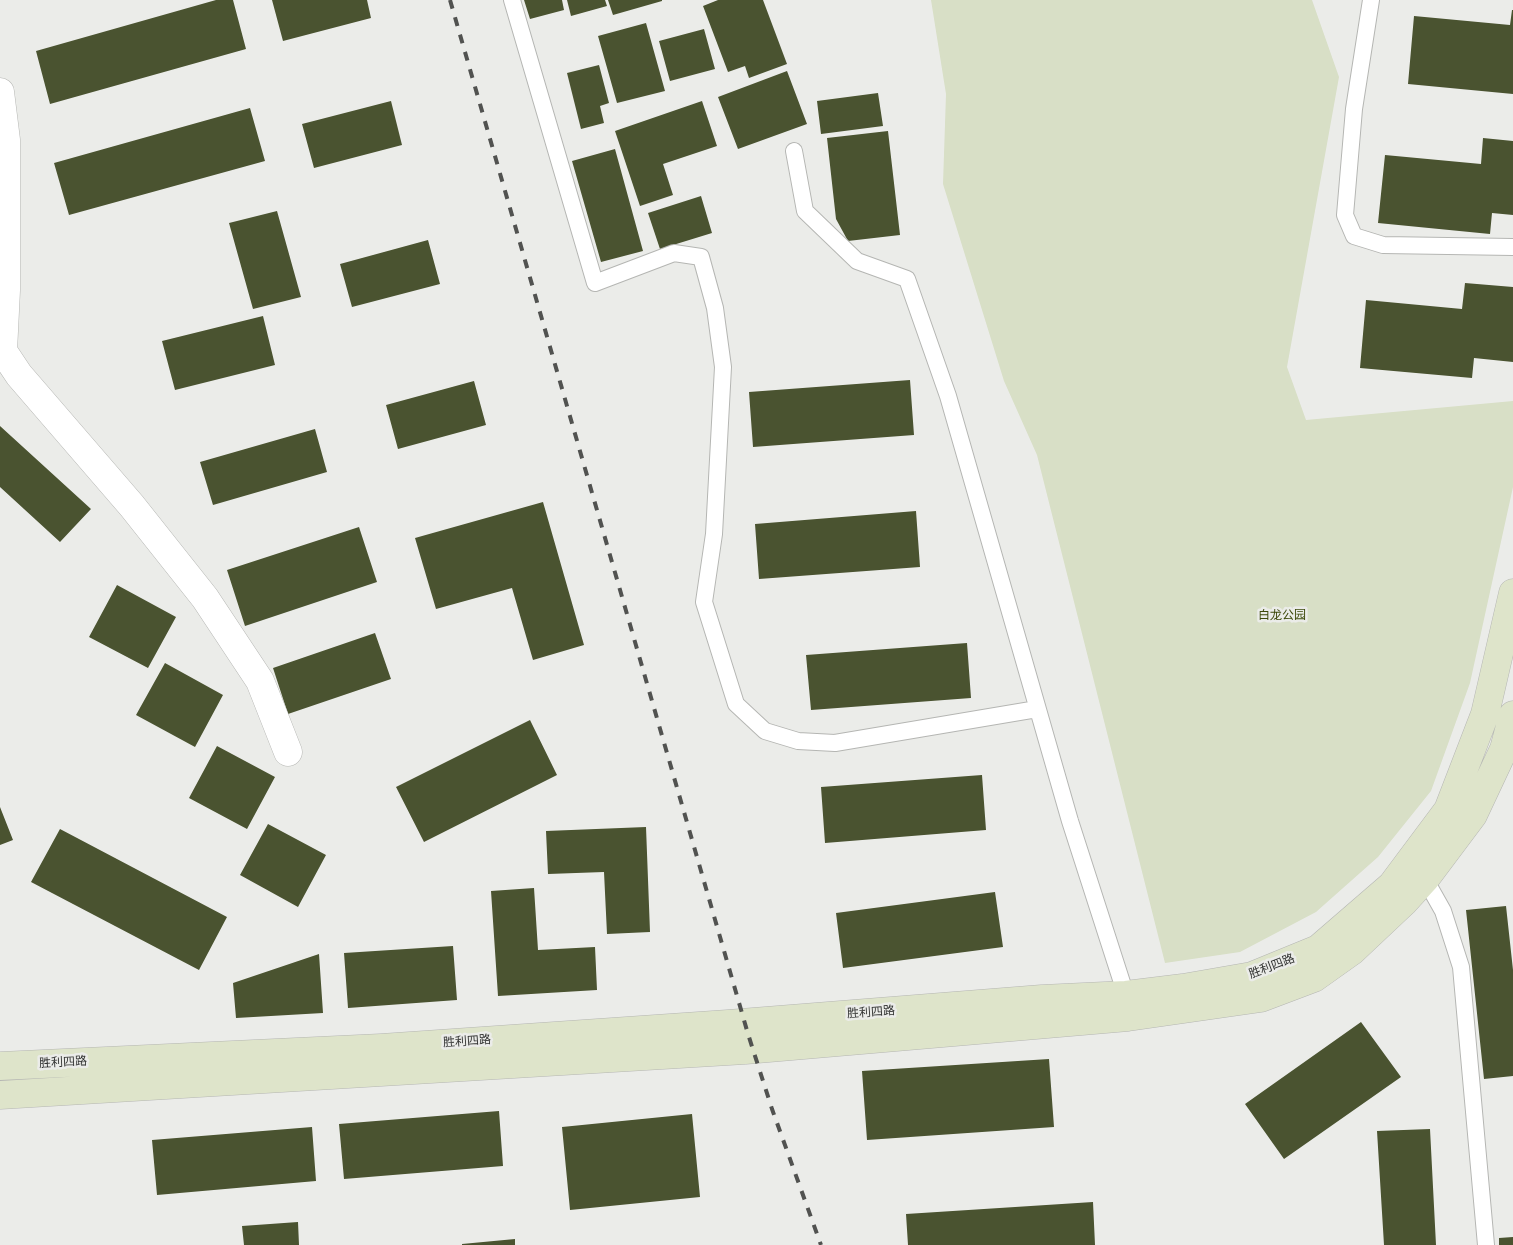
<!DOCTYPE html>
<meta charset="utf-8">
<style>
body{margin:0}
canvas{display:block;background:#ebece9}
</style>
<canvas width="1513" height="1245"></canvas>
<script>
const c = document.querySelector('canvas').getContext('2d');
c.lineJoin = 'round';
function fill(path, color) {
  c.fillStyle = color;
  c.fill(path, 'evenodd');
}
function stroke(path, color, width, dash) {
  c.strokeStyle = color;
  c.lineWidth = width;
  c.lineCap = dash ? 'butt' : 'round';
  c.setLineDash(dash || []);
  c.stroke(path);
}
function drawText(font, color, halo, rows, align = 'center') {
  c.font = font + ' "Titillium Web","Noto Sans SC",sans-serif';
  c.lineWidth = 5;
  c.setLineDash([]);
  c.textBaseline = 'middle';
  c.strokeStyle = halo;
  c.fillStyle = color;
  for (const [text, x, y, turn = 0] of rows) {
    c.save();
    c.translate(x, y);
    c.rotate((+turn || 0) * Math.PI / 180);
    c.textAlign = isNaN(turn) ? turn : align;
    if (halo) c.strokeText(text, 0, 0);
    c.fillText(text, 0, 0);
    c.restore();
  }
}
const green = new Path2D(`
 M931 0H1312L1339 77 1287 367 1306 420 1513 401V487L1470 683 1431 791 1378 857 1316 912 1240 952 1165 963 1037 455 1004 381 943 184 946 94Z`);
const building = new Path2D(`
 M216 0H233L246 49 50 104 36 51Z
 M272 0H367L371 18 283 41Z
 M524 0H562L564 10 530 19Z
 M567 0H605L607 6 571 16Z
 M608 0H662V1L613 15Z
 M718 0H763L787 64 749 78 745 66 728 72 703 6Z
 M1512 10H1513V94L1408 84 1414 16 1510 25Z
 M646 23 665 91 617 103 598 36Z
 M704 29 715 69 670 81 659 41Z
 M599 65 609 103 600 106 604 123 581 129 567 73Z
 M787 71 807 124 738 149 718 97Z
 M878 93 883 126 821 134 817 101Z
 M391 101 402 145 314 168 302 124Z
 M702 101 717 146 663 164 673 195 640 206 615 131Z
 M250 108 265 161 69 215 54 163Z
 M888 131 900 235 848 241 836 219 827 138Z
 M1483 138 1513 141V215L1492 213 1490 234 1378 223 1385 155 1481 164Z
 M615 149 643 251 601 262 572 161Z
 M701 196 712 233 660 249 648 213Z
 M277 211 301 297 253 309 229 223Z
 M428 240 440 284 352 307 340 264Z
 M1465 283 1513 287V362L1474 358 1472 378 1360 368 1366 300 1462 309Z
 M263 316 275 365 175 390 162 341Z
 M910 380 914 435 753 447 749 392Z
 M474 381 486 425 398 449 386 405Z
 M0 426 91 509 60 542 0 487Z
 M315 429 327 472 213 505 200 462Z
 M543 502 584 645 533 660 512 588 436 609 415 538Z
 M916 511 920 567 759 579 755 524Z
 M359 527 377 582 245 626 227 570Z
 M117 585 176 617 148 668 89 637Z
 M375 633 391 679 288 714 273 668Z
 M967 643 971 698 811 710 806 655Z
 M165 663 223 695 195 747 136 715Z
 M530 720 557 775 424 842 396 787Z
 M217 746 275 777 247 829 189 798Z
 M982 775 986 830 825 843 821 787Z
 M0 807 13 840 0 845Z
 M268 824 326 855 298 907 240 875Z
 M646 827 650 932 607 934 604 872 548 874 546 831Z
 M60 829 227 917 199 970 31 882Z
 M534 888 538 950 595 947 597 990 498 996 491 891Z
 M995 892 1003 947 843 968 836 913Z
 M1506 906 1513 970V1076L1484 1079 1466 910Z
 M453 946 457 1000 348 1008 344 953Z
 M319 954 323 1013 236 1018 233 983Z
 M1361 1022 1401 1077 1284 1159 1245 1104Z
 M1049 1059 1054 1127 867 1140 862 1071Z
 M499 1111 503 1166 344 1179 339 1124Z
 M692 1114 700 1197 570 1210 562 1127Z
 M312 1127 316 1181 157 1195 152 1140Z
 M1430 1129 1436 1245H1384L1377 1131Z
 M1093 1202 1095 1245H908L906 1214Z
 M298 1222 299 1245H244L242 1226Z
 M1513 1237V1245H1499V1238Z
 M515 1239V1245H462V1244Z`);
const service = new Path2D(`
 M512 0 595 283 674 253 701 257 715 308 723 367 714 534 704 602 736 704 765 731 798 741 835 743 1037 709
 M1371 0 1354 109 1345 215 1354 236 1383 245 1513 247
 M794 151 805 211 857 261 907 279 948 396 1070 821 1126 995
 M1421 872 1443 911 1461 967 1486 1245`);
const minor = new Path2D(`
 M0 92 6 140V290L3 351 19 375 132 506 205 598 260 681 288 752`);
const secondary = new Path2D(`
 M0 1066 381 1048 728 1024 1042 999 1126 995 1183 988 1252 976 1318 949 1392 885 1448 810 1485 714 1513 593
 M0 1095 745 1050 1128 1017 1261 998 1314 978 1352 951 1404 902 1425 879 1473 815 1504 749 1513 715`);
const rail = new Path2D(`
 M450 0 748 1034 772 1109 821 1245`);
const parkNames = [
 ["白龙公园",1282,616]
];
const streetNames = [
 ["胜利四路",1272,967,-21],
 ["胜利四路",871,1013,-4],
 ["胜利四路",467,1042,-4],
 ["胜利四路",63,1063,-3]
];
fill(green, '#d8dfc6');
fill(building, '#4a5330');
stroke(service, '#b5b6b3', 18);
stroke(minor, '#b5b6b3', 29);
stroke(secondary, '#b5b6b3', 29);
stroke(service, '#fff', 16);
stroke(minor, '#fff', 28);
stroke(secondary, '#dee4ca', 28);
stroke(rail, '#515250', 4, [9, 9]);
drawText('12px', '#3d490a', '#ebece9', parkNames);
drawText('12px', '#303130', '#ebece9', streetNames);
</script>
